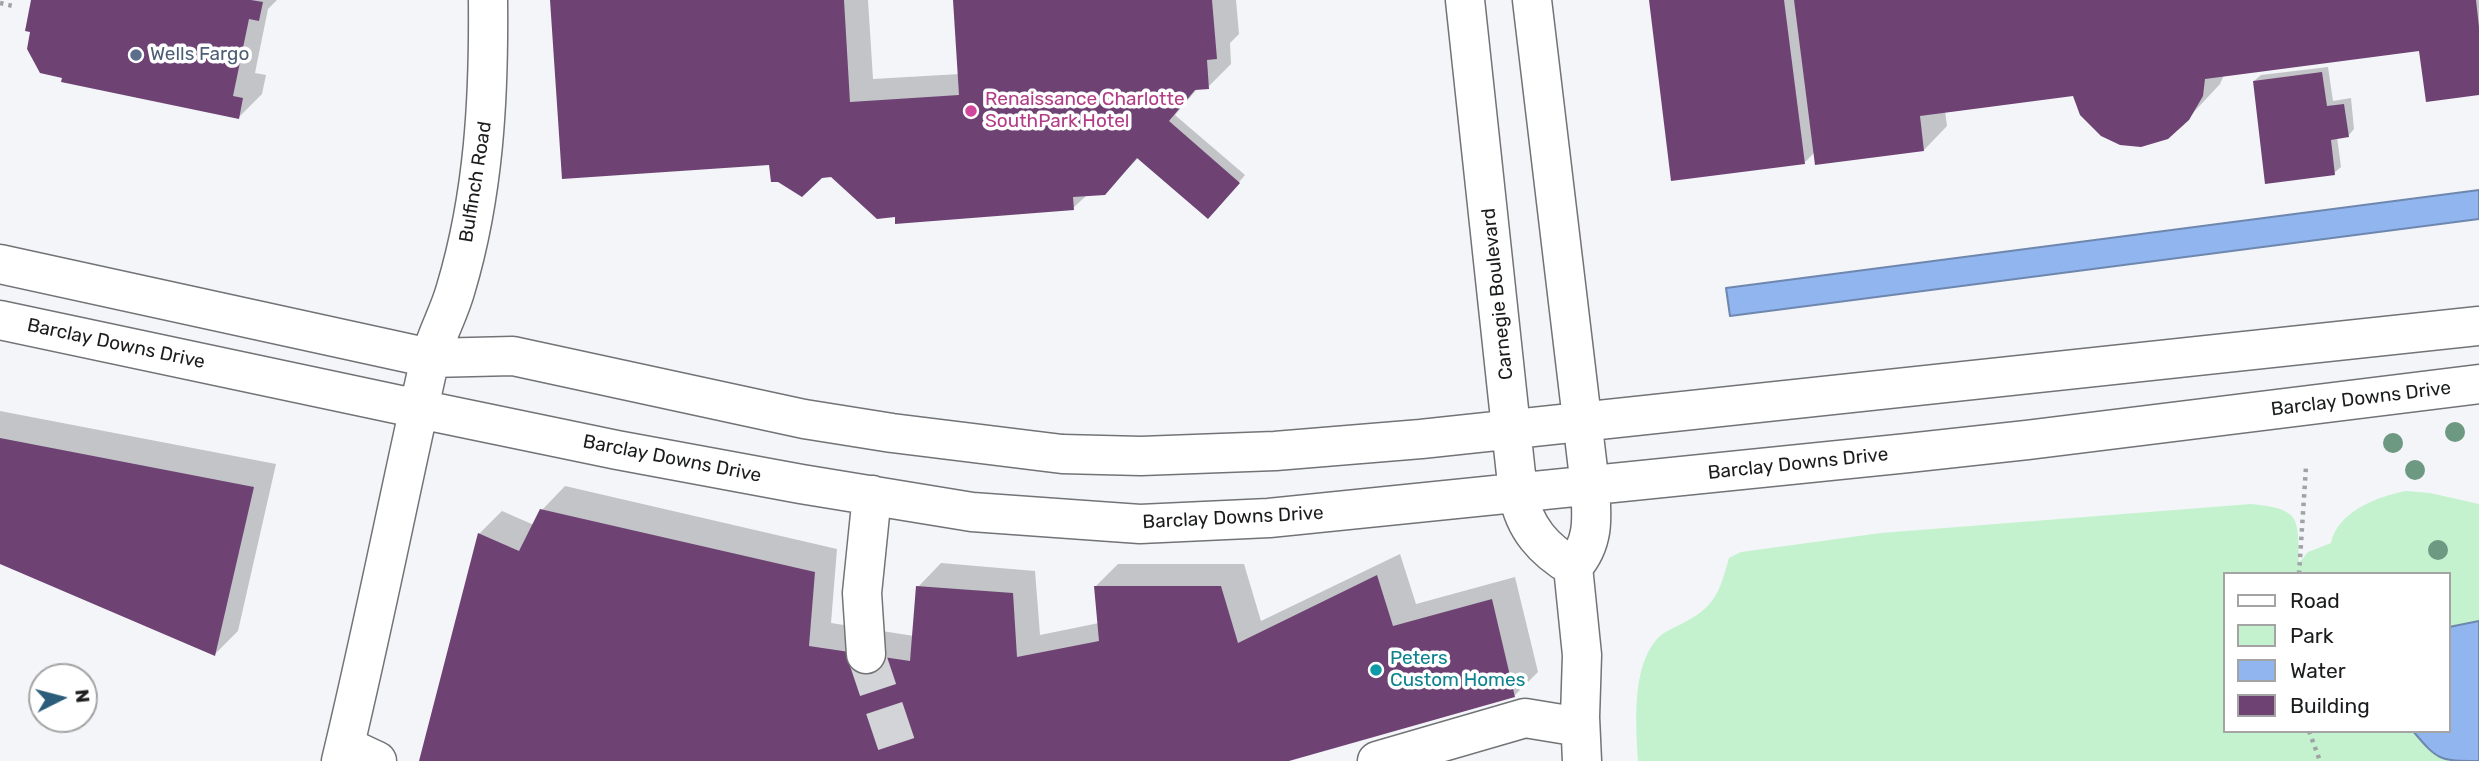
<!DOCTYPE html>
<style>
body{margin:0}
#map{position:relative;width:2479px;height:761px;overflow:hidden;background:#f3f5f9;font-family:Rubik,sans-serif}
canvas{display:block}
.legend{position:absolute;left:2223px;top:572px;width:228px;height:161px;box-sizing:border-box;background:#fff;border:2px solid #a4a4a5;margin:0;padding:9px 12px;list-style:none;font-size:21px;color:#1b1c1d}
.legend li{display:flex;align-items:center;gap:14px;height:35px}
.legend b{width:35px;border:2px solid #a4a4a5}
.north{position:absolute;left:28px;top:663px;width:70px;height:70px;box-sizing:border-box;background:#fff;border:2px solid #a4a4a5;border-radius:50%;rotate:84deg;font-size:19px;font-weight:700;line-height:28px;text-align:center;color:#1b1c1d}
.north::after{content:'';display:block;margin:auto;width:24px;height:32px;background:#2b5c7a;clip-path:polygon(50% 0,100% 100%,50% 72%,0 100%)}
</style>
<div id="map">
<canvas width="2479" height="761"></canvas>
<ul class="legend">
<li><b style="height:9px;background:#fff"></b>Road</li>
<li><b style="height:19px;background:#c4f2ce"></b>Park</li>
<li><b style="height:19px;background:#91b5ee"></b>Water</li>
<li><b style="height:19px;background:#6e4374"></b>Building</li>
</ul>
<div class="north">N</div>
</div>
<script>
const c = document.querySelector('canvas').getContext('2d');
c.lineJoin = 'round';
function fill(path, color) {
  c.fillStyle = color;
  c.fill(path, 'evenodd');
}
function stroke(path, color, width, dash) {
  c.strokeStyle = color;
  c.lineWidth = width;
  c.lineCap = dash ? 'butt' : 'round';
  c.setLineDash(dash || []);
  c.stroke(path);
}
function drawText(font, color, halo, rows, align = 'center') {
  c.font = font + ' Rubik,sans-serif';
  c.lineWidth = 7;
  c.setLineDash([]);
  c.textBaseline = 'middle';
  c.strokeStyle = halo;
  c.fillStyle = color;
  for (const [text, x, y, turn = 0] of rows) {
    c.save();
    c.translate(x, y);
    c.rotate((+turn || 0) * Math.PI / 180);
    c.textAlign = isNaN(turn) ? turn : align;
    if (halo) c.strokeText(text, 0, 0);
    c.fillText(text, 0, 0);
    c.restore();
  }
}
const green = new Path2D(`
 M2406 491 2430 493 2479 504V761H1638C1636 726 1631 668 1657 639 1663 632 1676 627 1685 622 1716 606 1720 590 1729 558L1741 552 1881 533 2251 504C2301 509 2298 517 2299 563L2308 552 2331 543C2337 512 2378 496 2406 491ZM2225 574H2449V731H2225Z`);
const water = new Path2D(`
 M2479 190V219L1730 316 1726 288Z
 M2479 621V761C2440 761 2438 761 2413 731H2449V627Z`);
const shadow = new Path2D(`
 M33 0H277L268 9 255 73 266 75 262 94 239 117Z
 M551 0H868L873 79 960 74 954 0H1236L1239 34 1230 43 1231 64 1208 87 1198 88 1175 115 1245 175 1215 211 1139 157 1104 193 1087 195 1073 208 897 215 831 175 771 163Z
 M1650 0H2479V93L2421 49 2224 75 2220 84 2178 129 2074 94 1945 111 1947 126 1924 150 1815 152 1805 162Z
 M2328 67 2333 101 2351 98 2354 129 2348 136 2337 137 2341 167 2334 173 2254 81 2261 75Z
 M0 411 276 464 238 631 215 654 0 562Z
 M565 486 837 549 831 623 914 636 918 587 941 563 1035 571 1040 635 1099 623 1095 587 1118 564H1244L1261 621 1400 554 1416 604 1515 577 1538 672 1514 696 1282 761H420L479 534 502 511 534 525 542 510Z`);
const building = new Path2D(`
 M31 0H251L263 2 259 21 249 19 233 96 243 98 239 119 61 82 62 78 40 73 27 49 30 32 25 31Z
 M550 0H844L850 102 959 95 953 0H1212L1217 59 1207 60 1209 89 1195 90 1169 121 1240 183 1208 219 1137 158 1105 195 1073 197 1074 210 895 224V217L877 219 831 177 822 178 802 197 778 182H771L769 165 562 179Z
 M1649 0H1784L1805 164 1671 181Z
 M1794 0H2476L2479 27V95L2426 102 2419 51 2205 79 2203 96 2189 120 2168 139 2141 147 2120 145 2101 136 2080 115 2073 96 1920 116 1924 151 1815 165Z
 M2322 72 2327 106 2344 104 2349 137 2331 140 2335 175 2265 184 2253 81Z
 M0 438 254 487 215 656 0 564Z
 M540 509 815 572 809 646 910 661 916 586 1013 593 1017 657 1099 641 1094 586H1221L1238 643 1377 575 1393 626 1492 599 1515 697 1289 761H419L478 533 519 551Z`);
const minorTunnel = new Path2D(`
 M866 654 902 761`);
const path = new Path2D(`
 M0 3 13 6
 M2299 574 2306 467
 M2309 731 2320 761`);
const minor = new Path2D(`
 M1465 0 1518 493C1524 528 1544 550 1573 567
 M1532 0 1590 486C1592 517 1595 542 1573 567L1582 655 1580 717 1582 761
 M0 264 430 358 513 356 804 419 892 433 1062 454 1141 456 1275 451 1421 439 2479 326
 M0 320 419 409 617 450 801 484 972 512 1140 524 1269 518 1908 453 2027 440 2479 384
 M866 654 862 593 872 495
 M345 746 377 761
 M341 761C373 629 399 495 429 363 435 337 449 314 456 288 484 194 489 98 488 0
 M1377 761 1525 718 1580 727`);
const trees = [
 [2455,432],
 [2393,443],
 [2415,470],
 [2438,550]
];
const markers = [
 [136,55,7,"#5c6f8a"],
 [971,111,7,"#d1479c"],
 [1376,670,7,"#0f9aa8"]
];
const serviceNames = [
 ["Wells Fargo",150,55]
];
const hotelNames = [
 ["Renaissance Charlotte",985,100],
 ["SouthPark Hotel",985,122]
];
const streetNames = [
 ["Bulfinch Road",476,182,-81],
 ["Carnegie Boulevard",1498,294,-96],
 ["Barclay Downs Drive",116,344,12],
 ["Barclay Downs Drive",2361,399,-7],
 ["Barclay Downs Drive",672,459,11],
 ["Barclay Downs Drive",1798,464,-6],
 ["Barclay Downs Drive",1233,518,-3]
];
const cultureNames = [
 ["Peters",1390,659],
 ["Custom Homes",1390,681]
];
fill(green, '#c4f2ce');
fill(water, '#91b5ee');
stroke(water, '#6e87af', 2);
fill(shadow, '#0003');
fill(building, '#6e4374');
stroke(minorTunnel, '#d3d4d8', 38, [38, 19]);
stroke(minor, '#727376', 41);
stroke(path, '#a0a2a5', 4.5, [3.5, 5]);
stroke(minor, '#fff', 38);
c.fillStyle = '#6d9882';
for (const [x, y] of trees) {
  c.beginPath();
  c.arc(x, y, 10, 0, 2 * Math.PI);
  c.fill();
}
for (const [x, y, r, color] of markers) {
  const dot = new Path2D();
  dot.arc(x, y, r, 0, 2 * Math.PI);
  c.fillStyle = color;
  c.fill(dot);
  stroke(dot, '#fff', 2.5);
}
drawText('19px', '#4e5e75', '#fff', serviceNames, 'left');
drawText('19px', '#b23c85', '#fff', hotelNames, 'left');
drawText('19px', '#1b1c1d', '#fff', streetNames);
drawText('19px', '#0d838f', '#fff', cultureNames, 'left');
</script>
